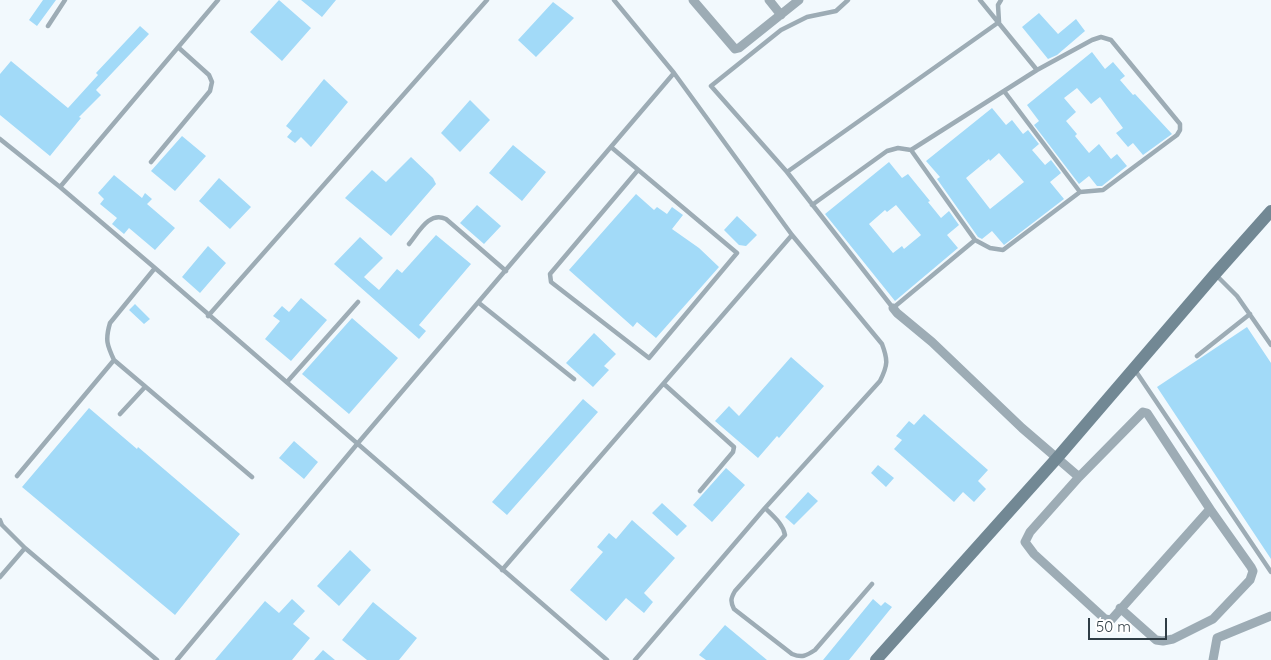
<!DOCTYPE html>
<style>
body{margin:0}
#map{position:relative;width:1271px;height:660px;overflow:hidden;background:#f2f9fd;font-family:Quicksand,sans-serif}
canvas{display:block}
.scale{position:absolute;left:1088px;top:618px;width:79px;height:22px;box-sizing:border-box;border:2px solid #2f3d45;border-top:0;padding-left:6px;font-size:15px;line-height:18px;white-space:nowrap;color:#2f3d45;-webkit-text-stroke:4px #fff;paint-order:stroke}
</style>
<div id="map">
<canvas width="1271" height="660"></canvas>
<div class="scale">50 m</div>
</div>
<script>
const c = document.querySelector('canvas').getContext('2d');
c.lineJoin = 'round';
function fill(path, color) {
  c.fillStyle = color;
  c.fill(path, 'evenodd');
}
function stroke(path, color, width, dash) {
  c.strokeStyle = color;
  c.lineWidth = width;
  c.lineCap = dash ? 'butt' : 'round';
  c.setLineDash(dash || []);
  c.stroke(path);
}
const building = new Path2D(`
 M43 0H56L37 26 29 20Z
 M279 0 311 28 282 61 250 32Z
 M301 0H336L322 17Z
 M553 2 574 18 536 57 518 40Z
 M1039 13 1058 34 1076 19 1085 31 1057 55 1048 59 1022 27Z
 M140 26 149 34 96 90 101 95 79 117 81 118 50 156 0 115V74L11 61 68 108 98 75 96 73Z
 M1092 52 1105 69 1113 62 1125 76 1120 80 1133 95 1135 94 1172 134 1143 155 1133 143 1128 147 1116 133 1123 128 1100 97 1091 104 1077 88 1064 98 1076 112 1066 121 1077 134 1075 136 1089 153 1099 144 1111 159 1117 154 1127 166 1102 186H1097L1089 176 1079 184 1034 125 1039 121 1027 105Z
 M324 79 348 102 311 147 301 137 295 143 287 137 292 131 286 126Z
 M470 100 490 120 460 152 441 133Z
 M992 108 1006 125 1012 120 1023 134 1028 130 1039 144 1032 150 1045 165 1051 160 1061 173 1050 182 1064 199 1004 245 992 231 982 239 978 237 937 179 940 177 926 161ZM999 153 1024 182 990 209 966 178 989 159 990 161Z
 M182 136 206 156 175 191 151 171Z
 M513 145 546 172 522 201 489 173Z
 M411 157 433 178 436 184 391 236 345 198 372 170 386 182Z
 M889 162 902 178 908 174 930 201 928 202 941 218 949 211 959 225 947 235 958 248 895 301 825 214ZM896 205 921 235 904 249 902 246 893 253 869 224 885 210 887 212Z
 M114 175 142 198 145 193 152 199 147 204 175 228 155 250 129 228 124 234 112 224 117 218 100 204 104 199 98 193Z
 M219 178 251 207 230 229 199 201Z
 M636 194 654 210 657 207 667 214 672 207 683 215 672 229 699 248 719 267 656 338 637 322 633 327 569 270Z
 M477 205 501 226 484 244 460 223Z
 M737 216 757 235 746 246 739 245 724 230Z
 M436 235 471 264 419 325 426 331 419 339 334 264 360 237 383 258 364 277 379 290 397 269 402 273Z
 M208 246 226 263 200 293 182 277Z
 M301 298 327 320 291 361 265 339 280 321 273 316 282 306 289 312Z
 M135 304 150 319 144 324 129 310Z
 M352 318 398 358 349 414 302 374Z
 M1247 327 1271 363V559L1157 387Z
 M594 333 616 354 604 366 609 370 593 387 566 363Z
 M791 357 824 386 779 438 777 436 758 458 715 421 729 406 739 416Z
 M583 399 598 412 507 515 492 502Z
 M89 408 137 449 138 447 240 534 175 615 22 487Z
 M924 414 988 470 978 481 986 489 974 502 963 492 954 502 894 449 902 440 896 436 909 421 914 425Z
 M294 441 318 462 304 479 279 458Z
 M878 465 894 478 886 487 871 473Z
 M726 468 745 485 712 522 693 505Z
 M808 492 818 501 794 525 785 517Z
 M662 503 687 526 677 536 652 513Z
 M632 520 675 558 644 593 653 602 644 613 626 598 606 621 570 590 603 552 597 547 609 533 616 539Z
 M350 550 371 570 339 606 317 586Z
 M292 599 305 611 293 624 310 638 292 660H215L265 601 279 613Z
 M873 599 881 606 885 602 892 607 849 660H823Z
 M373 602 417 638 399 660H367L342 640Z
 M725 625 767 660H706L699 655Z
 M323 650 335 660H314Z`);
const service = new Path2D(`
 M614 0 674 73 792 235 882 344C888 360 888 365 880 381L765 508 635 660
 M848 0 836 11 807 17 781 30 711 86 787 172 999 22 998 5 1001 0
 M980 0 1037 70
 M48 26 65 0
 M1004 91 1080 192
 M0 139 60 187 155 268 607 660
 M611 147 737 253 649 358 551 282 550 274 638 170
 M151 162 210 91 212 82 209 75 179 48
 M787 172 893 308 975 240 990 248 1003 250 1080 192 1103 190 1177 135 1180 130V124L1111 40 1101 37 1092 40 1037 70 911 150
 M60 187 218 0
 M812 205 887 151 898 148 911 150 975 240
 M409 244C419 232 429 211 446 219L506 271
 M155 268 110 323C105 340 107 345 114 360L252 477
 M1216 275 1237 296 1271 345
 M479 303 574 379
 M208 316 487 0
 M1197 356 1250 314
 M1135 370 1271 572
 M287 382 358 302
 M664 384 734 447 733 452 700 491
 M120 414 145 387
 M17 476 114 360
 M765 508C773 516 783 524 785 535L735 591C731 598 730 601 734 609L792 654C802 658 806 656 815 650L872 584
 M0 520 2 525 25 548 157 660
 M502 570 792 235
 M0 577 25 548
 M177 660 358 443 674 73`);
const minor = new Path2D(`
 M693 0 735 49 739 48 799 0
 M769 0 781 15
 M893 308 897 313 932 342 1022 428 1079 477 1030 532 1025 542 1034 554 1105 619 1111 620 1210 509 1147 413 1143 412 1079 477
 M1120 608 1156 640 1163 641 1173 639 1213 619 1250 580 1253 571 1251 567 1210 509
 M1213 660 1217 638 1271 616`);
const secondary = new Path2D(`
 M876 660 1057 458 1215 274 1271 211`);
fill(building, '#a2daf8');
stroke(service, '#9dacb5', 4.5);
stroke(minor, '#9dacb5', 9);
stroke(secondary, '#728894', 12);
</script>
